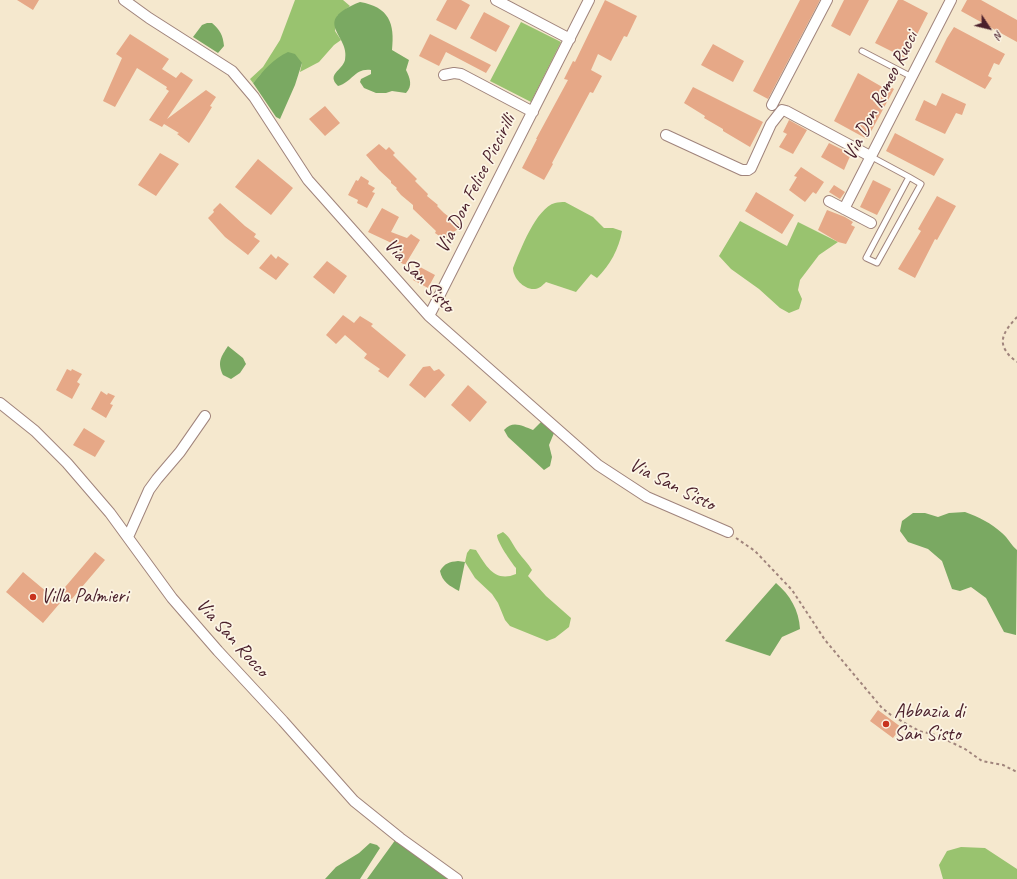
<!DOCTYPE html>
<style>
body{margin:0}
#map{position:relative;width:1017px;height:879px;overflow:hidden;background:#f5e8ce;font-family:Caveat,sans-serif}
canvas{display:block}
.north{position:absolute;left:969px;top:8px;width:40px;height:40px;-webkit-text-stroke:3px #fcf5e5;paint-order:stroke;rotate:125deg;font-size:11px;font-weight:700;line-height:16px;text-align:center;color:#4a1f2b}
.north::after{content:'';display:block;margin:auto;width:14px;height:18px;background:#4a1f2b;clip-path:polygon(50% 0,100% 100%,50% 72%,0 100%)}
</style>
<div id="map">
<canvas width="1017" height="879"></canvas>
<div class="north">N</div>
</div>
<script>
const c = document.querySelector('canvas').getContext('2d');
c.lineJoin = 'round';
function fill(path, color) {
  c.fillStyle = color;
  c.fill(path, 'evenodd');
}
function stroke(path, color, width, dash) {
  c.strokeStyle = color;
  c.lineWidth = width;
  c.lineCap = dash ? 'butt' : 'round';
  c.setLineDash(dash || []);
  c.stroke(path);
}
function drawText(font, color, halo, rows, align = 'center') {
  c.font = font + ' Caveat,sans-serif';
  c.lineWidth = 3.5;
  c.setLineDash([]);
  c.textBaseline = 'middle';
  c.strokeStyle = halo;
  c.fillStyle = color;
  for (const [text, x, y, turn = 0] of rows) {
    c.save();
    c.translate(x, y);
    c.rotate((+turn || 0) * Math.PI / 180);
    c.textAlign = isNaN(turn) ? turn : align;
    if (halo) c.strokeText(text, 0, 0);
    c.fillText(text, 0, 0);
    c.restore();
  }
}
const green = new Path2D(`
 M295 0H343L350 6 337 16 335 31 341 40 334 45 319 62 300 72 302 63 261 74 253 83 250 79 263 67 280 40Z
 M521 22 561 42 531 102 490 81Z
 M565 202 593 217 604 228H613L622 231C619 249 610 265 597 278L591 274 576 292 546 282C543 285 539 289 535 289 524 290 513 278 513 268 520 251 536 208 555 203 558 202 562 202 565 202Z
 M740 221 787 246 798 222 838 242 819 255 800 280 798 290 802 299 799 309 789 313 780 308 759 289 731 269 719 256Z
 M503 532C511 538 512 544 518 552 523 559 528 563 532 570L528 576 546 596 571 618 569 627 555 638 547 641 510 626 505 620 498 603 492 594 475 578 465 562 467 553 470 549 476 550C486 566 495 583 516 574V568C511 562 497 542 497 535Z
 M961 847 985 848 1017 869V879H943L939 865 947 851Z`);
const forest = new Path2D(`
 M360 2C389 7 395 23 392 50L409 60 406 70C410 78 413 86 406 93L392 91 386 93H376L364 88 360 82 361 79 371 74V70C354 68 353 82 338 86 326 74 342 71 345 60 351 35 309 22 360 2Z
 M207 23H212C220 30 223 35 224 46L218 53 193 37 202 25Z
 M288 52 295 54 302 63 295 85 280 119 276 117 253 83C264 70 273 59 288 52Z
 M228 346 243 358 246 364 240 373 231 379 223 375C217 362 221 357 228 346Z
 M541 422 554 433 549 445 552 457 550 466 544 470 508 437 504 430C513 420 522 426 533 430Z
 M965 512C979 517 991 523 1002 533 1008 538 1011 545 1017 550L1016 635 1004 632 986 598 971 587 960 591 952 589 942 561 928 549 908 542 900 531 902 521 913 513H925L938 517 949 513Z
 M458 561 465 562 459 591C450 586 442 582 440 571 445 563 449 562 458 561Z
 M776 583C790 595 799 610 800 629L782 637 770 656 725 641Z
 M396 839 452 879H367Z
 M370 843 377 845 380 848 360 879H325L336 867 359 853Z`);
const building = new Path2D(`
 M17 0H39L33 10Z
 M447 0H461L470 5 456 30 436 20Z
 M605 0 637 16 627 37 624 36 611 61 598 54 591 70 602 76 593 93 590 92 552 163 553 164 544 180 522 168 537 139H536L568 80 564 79 573 61 575 62Z
 M800 0H820L768 99 753 91Z
 M844 0H869L850 36 831 26Z
 M898 0H903L928 13 905 58 875 43Z
 M967 0H981L1017 20V42L961 11Z
 M484 12 510 26 496 52 470 38Z
 M954 27 1005 54 999 65 994 63 988 76 992 78 985 89 935 62 947 38Z
 M130 34 169 59 162 69 176 78 181 72 193 80 167 119 206 90 216 97 210 106 212 107 204 120 189 143 177 134 179 133 164 124 162 127 149 120 169 91 166 89 167 87 137 68 115 107 103 101 122 58 116 54Z
 M430 34 491 65 486 73 446 52 439 66 419 56Z
 M713 44 744 61 733 82 701 65Z
 M858 73 884 88 886 84 894 89 867 139 834 121Z
 M693 87 763 122 750 147 723 131V129L704 118 705 116 684 103Z
 M942 93 966 104 962 115 956 113 945 134 915 120 924 100 936 106Z
 M325 106 340 123 325 136 309 119Z
 M789 120 807 130 793 154 779 147 787 134 783 132Z
 M895 133 944 159 934 176 886 151Z
 M829 143 851 154 844 170 821 157Z
 M379 144 386 150 389 147 395 153 393 155 417 179 415 181 428 194 427 196 438 205 437 206 444 213 461 226 445 240 435 233 436 231 413 209V205L401 195 396 189 397 188 391 183V181L379 170 366 155Z
 M160 153 179 164 156 196 138 185Z
 M258 159 293 188 271 215 235 187Z
 M801 167 824 182 816 194 813 192 805 202 789 190 797 177 794 176Z
 M361 176 369 181 368 184 375 188 372 192 375 193 367 208 357 203 358 200 348 195 356 180 358 181Z
 M873 180 891 189 877 215 860 207Z
 M834 185 845 192 840 199 829 192Z
 M756 192 794 215 782 234 745 211Z
 M937 196 956 206 937 240 935 239 915 278 898 269 921 231 918 229Z
 M220 203 245 226 256 234 254 237 260 241 248 255 225 237 208 218 214 212 213 210Z
 M382 208 399 217 391 232 407 238 411 234 420 240 405 265 396 260 400 254 395 251 398 246 368 232Z
 M827 210 845 217 853 222 851 225 855 227 846 244 838 242 818 230Z
 M271 254 276 259 278 256 289 264 276 280 259 268Z
 M327 261 347 276 334 294 313 277Z
 M420 267 435 275 428 288 413 280Z
 M343 315 354 323 360 316 373 324 371 326 406 355 388 378 378 371 380 369 364 358 367 354 345 335 336 344 326 335Z
 M430 366 434 371 439 369 445 375 425 398 409 385 423 367Z
 M67 369 71 371 72 369 82 374 77 382 80 384 72 399 56 390Z
 M468 385 487 402 470 422 451 405Z
 M101 391 107 395 108 393 115 396 110 404 113 405 106 418 91 409Z
 M84 428 105 441 95 457 73 445Z
 M95 552 105 560 70 601 60 593Z
 M23 572 60 603 43 623 6 592Z
 M878 710 901 727 893 738 870 721Z`);
const path = new Path2D(`
 M1017 317C1009 326 997 338 1006 351 1008 355 1013 359 1017 362
 M736 538 755 551 792 590 825 640 882 708 891 715 919 731 936 735 965 749 982 761 1003 765 1017 772`);
const service = new Path2D(`
 M862 51 912 77
 M870 156 909 177 866 258 877 263 921 184 909 177`);
const minor = new Path2D(`
 M124 0 149 18 232 71 254 97 308 180 429 316 598 465 647 497 728 532
 M496 0 570 39
 M444 75 454 73 461 74 533 112
 M772 105 827 0
 M666 135 742 170H748L751 168 771 124 782 110 786 111 870 156
 M829 201 871 223
 M844 209 951 0
 M429 316 589 0
 M0 403 35 431 67 463 110 513 172 598 218 651 283 721 354 801 400 838 457 879
 M128 537 149 490 157 479 180 452 205 416`);
const markers = [
 [33,597,4,"#c8321e"],
 [886,724,4,"#c8321e"]
];
const streetNames = [
 ["Via Don Romeo Rucci",881,96,-63],
 ["Via Don Felice Piccirilli",476,184,-63],
 ["Via San Sisto",419,276,47],
 ["Via San Sisto",672,485,27],
 ["Via San Rocco",232,638,48]
];
const poiNames = [
 ["Villa Palmieri",41,597],
 ["Abbazia di",894,712],
 ["San Sisto",894,735]
];
fill(green, '#99c36f');
fill(forest, '#7aa962');
fill(building, '#e6a887');
stroke(service, '#a0847c', 7);
stroke(minor, '#a0847c', 12);
stroke(path, '#a0847c', 2, [3, 3]);
stroke(service, '#fff', 5);
stroke(minor, '#fff', 10);
for (const [x, y, r, color] of markers) {
  const dot = new Path2D();
  dot.arc(x, y, r, 0, 2 * Math.PI);
  c.fillStyle = color;
  c.fill(dot);
  stroke(dot, '#fcf5e5', 1.5);
}
drawText('20px', '#4a1f2b', '#fcf5e5', streetNames);
drawText('20px', '#4a1f2b', '#fcf5e5', poiNames, 'left');
</script>
